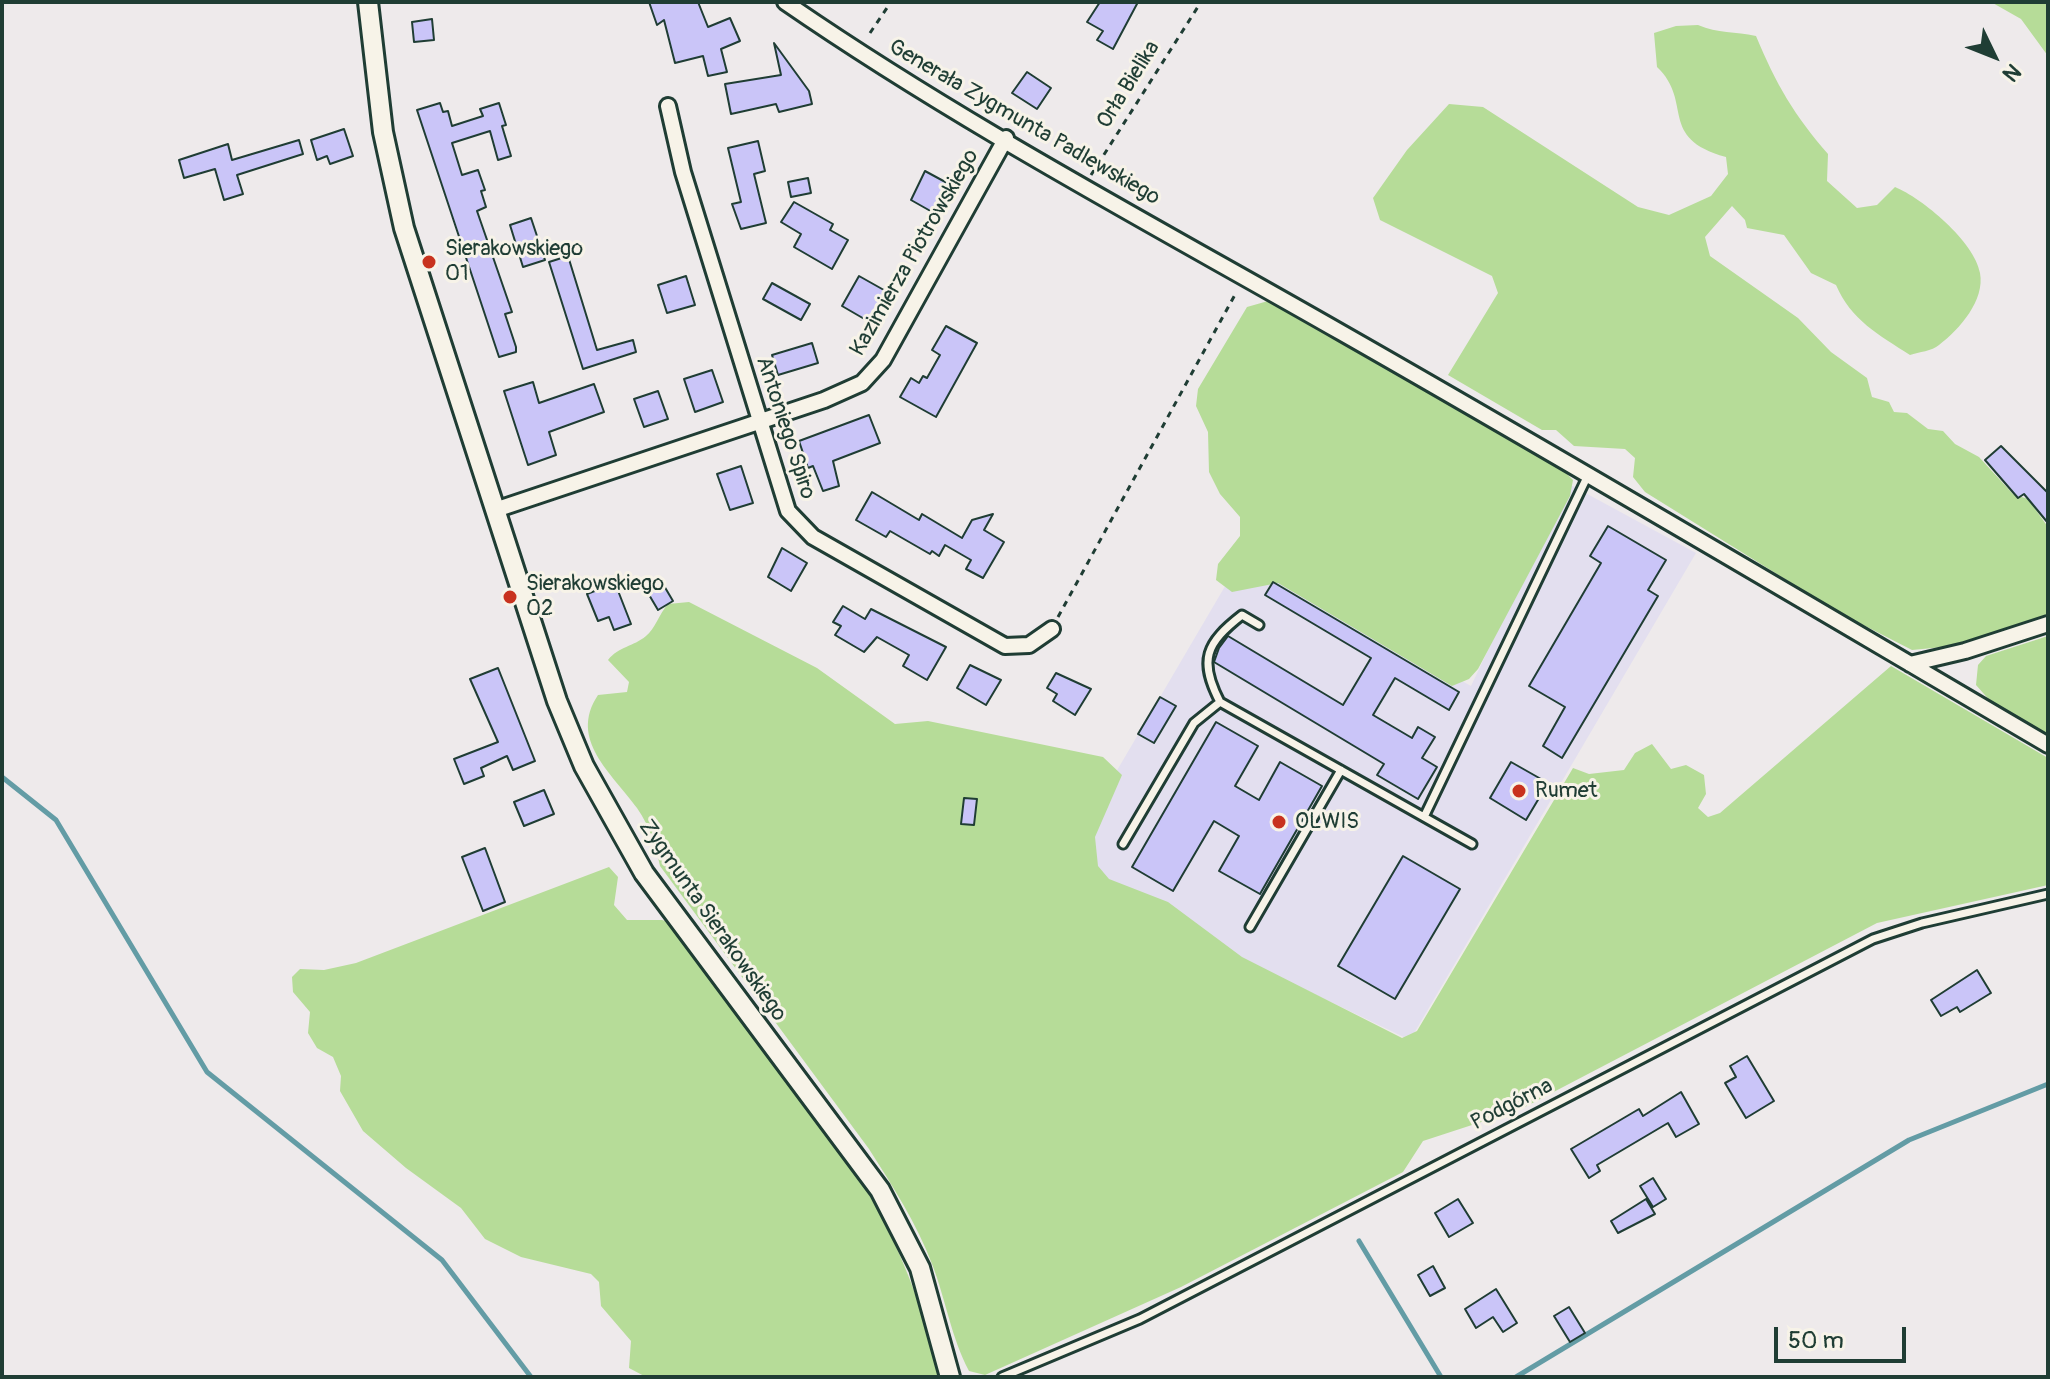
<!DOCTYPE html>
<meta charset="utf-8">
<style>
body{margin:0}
#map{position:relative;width:2050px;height:1379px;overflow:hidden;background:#eeeaeb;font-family:Pangolin,sans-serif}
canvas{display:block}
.frame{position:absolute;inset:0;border:4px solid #1f3d34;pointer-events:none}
.north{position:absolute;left:1954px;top:16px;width:80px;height:80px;-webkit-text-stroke:6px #f7f3e8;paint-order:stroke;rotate:133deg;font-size:22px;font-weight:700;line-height:32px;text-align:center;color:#1f3d34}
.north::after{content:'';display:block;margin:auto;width:28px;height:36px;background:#1f3d34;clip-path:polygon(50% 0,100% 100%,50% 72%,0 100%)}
.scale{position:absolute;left:1774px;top:1327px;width:132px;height:36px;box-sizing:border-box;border:4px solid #1f3d34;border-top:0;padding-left:10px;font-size:24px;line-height:28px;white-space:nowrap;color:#1f3d34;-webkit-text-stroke:6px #f7f3e8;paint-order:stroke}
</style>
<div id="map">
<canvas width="2050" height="1379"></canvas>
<div class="frame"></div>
<div class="north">N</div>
<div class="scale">50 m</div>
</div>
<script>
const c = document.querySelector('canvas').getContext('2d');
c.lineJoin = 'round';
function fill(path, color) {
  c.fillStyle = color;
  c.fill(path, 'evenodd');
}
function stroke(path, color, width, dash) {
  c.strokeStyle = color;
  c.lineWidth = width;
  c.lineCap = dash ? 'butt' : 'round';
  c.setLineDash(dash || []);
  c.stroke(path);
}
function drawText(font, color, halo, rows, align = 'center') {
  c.font = font + ' Pangolin,sans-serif';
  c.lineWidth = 6;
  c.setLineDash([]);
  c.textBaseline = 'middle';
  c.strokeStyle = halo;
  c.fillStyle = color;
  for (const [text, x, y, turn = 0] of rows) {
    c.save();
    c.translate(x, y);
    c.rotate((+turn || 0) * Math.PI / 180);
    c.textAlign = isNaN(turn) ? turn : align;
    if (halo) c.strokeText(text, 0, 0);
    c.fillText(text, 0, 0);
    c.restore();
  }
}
const built = new Path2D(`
 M1567 483 1696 553 1410 1040 1058 871 1241 559 1471 686Z`);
const green = new Path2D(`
 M1991 2H2048V56L2021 19Z
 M1698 25C1718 34 1735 31 1756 36 1776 84 1794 115 1828 154L1827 181 1857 208 1877 205 1895 187C1922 198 1975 242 1980 273 1985 300 1960 329 1939 345 1932 351 1919 352 1910 355 1879 335 1851 320 1836 285L1811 273 1784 235 1747 228 1745 220 1732 206 1705 237 1710 256 1798 318 1831 352 1867 378 1872 397 1889 402 1894 412 1907 413 1928 429 1943 431 1955 444 1979 457 2013 494 2028 499 2048 527V614L1964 645 1912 650 1838 612 1645 492 1633 477 1635 458 1625 449 1574 446 1556 430H1542L1448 375 1498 293 1492 276 1380 220 1373 198 1407 150 1449 104 1483 107 1638 207 1669 215 1711 196 1728 174 1726 157C1657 138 1694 102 1657 67L1654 33 1676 26Z
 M1268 301 1563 470 1573 480 1570 496 1478 669 1469 679 1452 686 1278 583 1232 592 1216 580 1218 564 1240 536V517L1220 494 1209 472 1208 432 1196 406 1198 389 1247 307Z
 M689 602 817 668 895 724 928 721 1103 757 1122 775 1095 837 1098 866 1109 879 1168 902 1242 957 1402 1038 1417 1031 1573 768 1589 774 1624 770 1635 753 1652 744 1671 769 1686 765 1704 775 1706 794 1698 808 1708 817 1720 813 1891 666 2048 758V885L1877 923 1521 1109 1423 1141 1403 1172 1181 1287 985 1375 969 1371C951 1337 946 1300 932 1264 917 1224 892 1185 869 1149L660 866C655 844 650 827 637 808 612 773 568 740 598 695L627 692 629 682 608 660C619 646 633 647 646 636 655 629 659 614 668 604Z
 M2048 636V735L1992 703 1976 685 1978 665 1986 656Z
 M609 867 618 877 614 905 627 920H662L677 925 862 1183C900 1244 923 1308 940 1377H646L629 1368 631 1341 601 1306 599 1282 591 1274 521 1257 485 1239 461 1208 406 1168 363 1131 340 1091 341 1076 333 1057 317 1048 308 1033 310 1012 293 992 292 977 300 969 324 970 356 963Z`);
const stream = new Path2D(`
 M2 777 56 820 207 1072 442 1260 531 1377
 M1359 1241 1441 1377
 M1516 1377 1909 1140 2048 1084`);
const building = new Path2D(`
 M649 2H698L708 27 730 18 740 41 721 49 727 72 708 76 703 56 675 63 664 20 657 25Z
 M1100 2H1138L1113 49 1097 40 1103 31 1087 22Z
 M432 19 434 40 414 42 412 22Z
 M774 43 809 91 812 104 779 112 776 104 731 114 725 84 781 75Z
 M1027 72 1051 88 1037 109 1012 93Z
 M440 103 443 112 448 111 452 126 483 116 480 109 499 103 506 125 502 126 511 156 498 160 490 131 452 143 462 175 478 170 485 190 481 191 486 207 477 211 512 312 505 314 516 347V352L499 357 417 110Z
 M344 129 353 156 330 164 327 156 317 160 311 140Z
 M299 140 303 154 237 175 243 194 224 200 215 169 184 178 179 160 228 144 232 160Z
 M758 141 765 171 754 174 766 223 741 229 732 204 741 202 728 148Z
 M925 171 949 184 934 213 911 200Z
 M808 178 811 193 791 197 788 182Z
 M794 202 833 224 830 230 848 240 832 269 794 247 801 234 781 222Z
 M531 218 545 260 523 267 510 225Z
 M568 256 597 350 633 340 636 352 583 369 549 262Z
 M686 276 695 305 667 313 658 285Z
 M859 276 891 294 873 324 842 306Z
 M772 283 810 304 801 320 763 299Z
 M946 326 977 343 936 417 900 397 911 378 919 383 923 376 927 378 940 355 932 350Z
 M812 343 818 363 778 375 772 355Z
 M712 370 723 402 695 412 684 379Z
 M533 382 539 403 594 384 604 412 549 432 556 455 528 465 504 391Z
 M658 391 668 419 644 427 634 399Z
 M869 415 880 443 833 461 839 486 823 491 813 466 808 468 799 441Z
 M2001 446 2048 493V523L2024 494 2018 498 1985 460Z
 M741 466 753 503 730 510 717 474Z
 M872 492 919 520 922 514 962 538 972 520 993 514 984 530 1004 542 983 578 966 569 971 560 945 545 939 556 932 551 930 554 890 531 886 537 856 520Z
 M1608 526 1666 560 1648 590 1658 596 1562 758 1543 746 1565 707 1529 686 1601 563 1590 556Z
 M782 548 807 563 791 591 768 577Z
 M660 579 673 601 658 610 645 588Z
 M1273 582 1459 692 1449 710 1395 678 1373 715 1412 738 1418 727 1435 737 1422 758 1437 767 1418 799 1377 775 1384 764 1214 662 1219 648 1228 636 1343 705 1371 658 1265 595Z
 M615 583 631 624 614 630 609 617 598 621 587 594Z
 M843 606 865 619 871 609 946 647 927 680 903 666 909 655 877 637 864 652 835 635 841 626 833 622Z
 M970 665 1001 680 986 705 957 688Z
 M498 668 535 761 513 770 507 756 481 768 484 776 464 784 454 759 498 742 470 679Z
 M1056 673 1091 689 1075 715 1053 701 1057 694 1047 688Z
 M1160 697 1176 706 1154 743 1138 734Z
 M1216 722 1258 746 1235 786 1259 800 1280 762 1322 786 1260 894 1219 871 1239 836 1214 821 1173 891 1132 867Z
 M1511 762 1548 783 1526 820 1490 798Z
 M544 790 554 814 524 826 514 802Z
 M964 798 977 799 974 825 961 824Z
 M485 848 505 902 483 911 462 857Z
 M1403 856 1460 889 1395 999 1338 966Z
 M1977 970 1991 993 1960 1012 1957 1007 1941 1016 1931 1000Z
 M1747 1056 1774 1101 1746 1118 1725 1083 1736 1077 1730 1066Z
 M1681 1092 1699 1124 1676 1137 1668 1123 1597 1165 1600 1171 1589 1178 1571 1149 1639 1109 1643 1116Z
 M1653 1178 1666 1199 1653 1207 1640 1186Z
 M1458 1199 1473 1223 1449 1237 1435 1213Z
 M1646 1199 1655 1214 1618 1233 1611 1221Z
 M1433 1266 1445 1288 1430 1296 1418 1275Z
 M1496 1289 1517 1323 1503 1332 1493 1317 1476 1328 1465 1309Z
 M1569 1307 1585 1333 1570 1342 1554 1316Z`);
const path = new Path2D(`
 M870 33 891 2
 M1091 175 1201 2
 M1058 617 1237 291`);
const service = new Path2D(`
 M1220 702C1198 660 1206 643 1242 615L1259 625
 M1123 844 1194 723 1220 702 1424 817
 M1472 844 1424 817 1589 473
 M1250 927 1341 770
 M1002 1377 1140 1319 1873 939 1922 923 2048 894`);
const minor = new Path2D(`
 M785 2C962 124 1155 226 1342 333 1579 468 1813 607 2048 745
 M668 106 683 172 788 511 813 537 1005 646 1029 645 1052 629
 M495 510 824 400 862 383 883 360 1006 138
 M1910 664 1965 651 2048 624`);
const tertiary = new Path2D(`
 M368 2 383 132 404 228 557 701 584 766 644 873 880 1190 920 1268 950 1377`);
const markers = [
 [429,262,8,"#c8321e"],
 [510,597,8,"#c8321e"],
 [1519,791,8,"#c8321e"],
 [1279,822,8,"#c8321e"]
];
const streetNames = [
 ["Orła Bielika",1129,85,-58],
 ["Generała Zygmunta Padlewskiego",1024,123,30],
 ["Kazimierza Piotrowskiego",915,253,-60],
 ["Antoniego Spiro",785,428,72],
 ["Zygmunta Sierakowskiego",712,921,55],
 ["Podgórna",1512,1105,-27]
];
const poiNames = [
 ["Sierakowskiego",445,249],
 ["01",445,274],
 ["Sierakowskiego",526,584],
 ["02",526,609],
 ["Rumet",1535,791],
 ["OLWIS",1295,822]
];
fill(built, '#e3dfef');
fill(green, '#b6dc98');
stroke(stream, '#639ca5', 5);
fill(building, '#cac5f8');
stroke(building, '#1f3d34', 2);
stroke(service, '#1f3d34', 13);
stroke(minor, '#1f3d34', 20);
stroke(tertiary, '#1f3d34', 24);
stroke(path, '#1f3d34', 3, [6, 6]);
stroke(service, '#f7f3e8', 7);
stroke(minor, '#f7f3e8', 14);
stroke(tertiary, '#f7f3e8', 18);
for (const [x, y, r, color] of markers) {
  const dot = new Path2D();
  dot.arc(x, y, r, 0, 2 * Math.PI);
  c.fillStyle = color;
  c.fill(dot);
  stroke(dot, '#f7f3e8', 3);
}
drawText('22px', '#1f3d34', '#f7f3e8', streetNames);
drawText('22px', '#1f3d34', '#f7f3e8', poiNames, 'left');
</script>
